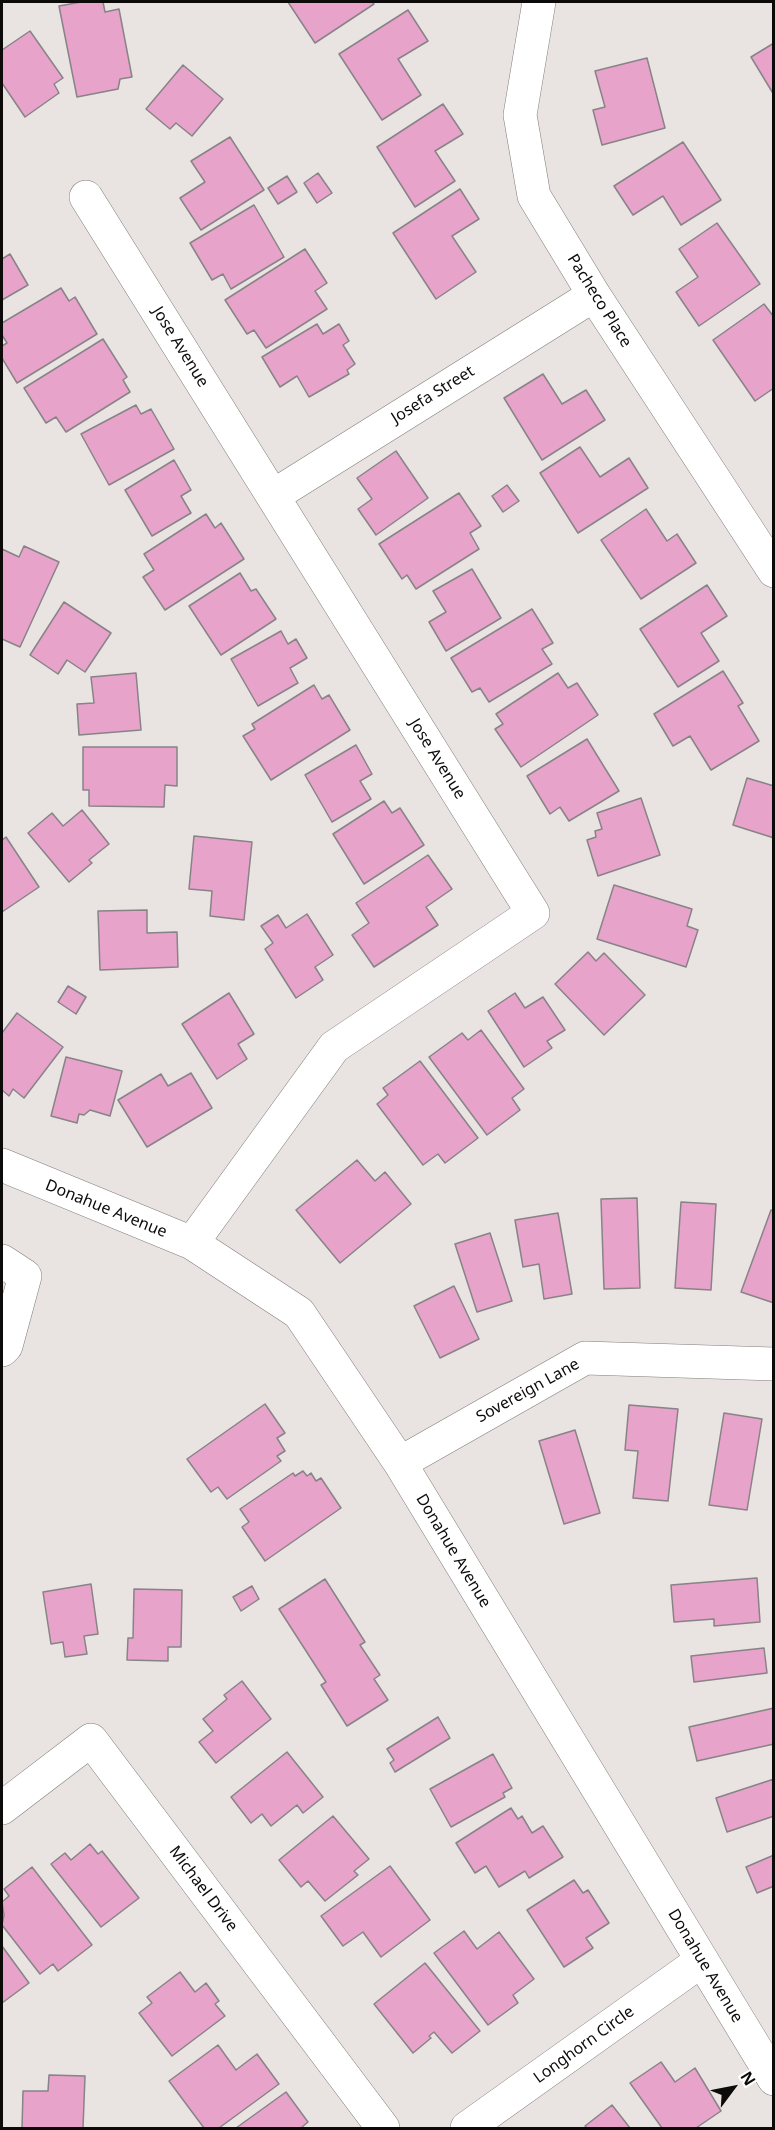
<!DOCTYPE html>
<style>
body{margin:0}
#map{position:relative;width:775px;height:2130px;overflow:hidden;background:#e9e4e1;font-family:"Noto Sans",sans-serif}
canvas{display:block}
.frame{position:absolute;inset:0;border:3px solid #0d0b0a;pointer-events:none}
.north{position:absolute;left:703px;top:2058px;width:60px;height:60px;-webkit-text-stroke:4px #fff;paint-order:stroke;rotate:58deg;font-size:16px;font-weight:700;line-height:24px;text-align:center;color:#0d0b0a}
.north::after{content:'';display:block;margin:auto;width:21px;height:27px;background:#0d0b0a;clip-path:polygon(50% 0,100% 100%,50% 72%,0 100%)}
</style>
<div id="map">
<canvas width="775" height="2130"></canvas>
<div class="frame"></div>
<div class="north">N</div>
</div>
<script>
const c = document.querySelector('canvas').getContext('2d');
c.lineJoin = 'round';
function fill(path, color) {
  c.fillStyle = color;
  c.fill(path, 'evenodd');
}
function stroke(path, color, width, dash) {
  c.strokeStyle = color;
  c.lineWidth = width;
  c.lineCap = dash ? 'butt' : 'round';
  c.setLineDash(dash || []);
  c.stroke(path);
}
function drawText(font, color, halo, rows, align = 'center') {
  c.font = font + ' "Noto Sans",sans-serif';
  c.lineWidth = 5;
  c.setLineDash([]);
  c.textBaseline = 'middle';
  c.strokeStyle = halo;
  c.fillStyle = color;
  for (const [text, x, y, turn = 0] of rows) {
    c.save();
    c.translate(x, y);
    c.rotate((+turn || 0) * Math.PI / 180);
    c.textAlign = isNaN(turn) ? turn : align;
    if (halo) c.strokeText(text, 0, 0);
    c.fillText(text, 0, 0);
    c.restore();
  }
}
const building = new Path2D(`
 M81 2H103L105 12 119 9 132 77 120 79 118 89 77 97 59 6Z
 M288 2H372L374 4 315 43Z
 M408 10 428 41 398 59 421 95 382 120 339 54Z
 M30 31 63 78 54 84 59 93 25 117 2 83V50Z
 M774 43V95L751 57Z
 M647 58 665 128 602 145 593 110 605 107 595 71Z
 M183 65 223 99 192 136 176 123 170 129 146 109Z
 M443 104 463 134 435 151 455 181 415 207 377 147Z
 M230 137 264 190 201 230 180 198 205 182 191 161Z
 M683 142 721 200 681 225 663 196 633 215 614 186Z
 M318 173 332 193 317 203 304 183Z
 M287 176 297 192 278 204 268 188Z
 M460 189 479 219 452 236 476 272 436 299 393 233Z
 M254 205 284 257 231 289 223 274 212 280 190 243Z
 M717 223 760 284 699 326 676 292 698 277 679 249Z
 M305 249 327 283 315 291 327 309 266 348 254 330 247 334 225 300Z
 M10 254 28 285 2 300V259Z
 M61 288 69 301 75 297 97 334 17 383 2 358V346L7 343 2 335V323Z
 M764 304 774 317V388L755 401 713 340Z
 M317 324 323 334 339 324 349 341 343 345 355 364 347 370 349 374 309 397 297 376 280 387 262 357Z
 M103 339 127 377 123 380 130 392 66 432 56 417 46 423 24 388Z
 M543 374 562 404 586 390 605 420 542 460 504 398Z
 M136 405 141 414 151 409 174 449 109 485 81 434Z
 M580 447 600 477 629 458 648 488 578 533 540 473Z
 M396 451 428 498 376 535 358 509 372 499 357 478Z
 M174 460 191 490 181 496 191 513 152 536 125 490Z
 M507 485 519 501 503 512 492 496Z
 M459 493 481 526 470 533 479 549 416 589 407 575 402 579 379 544Z
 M646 509 667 541 677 534 696 563 641 599 601 540Z
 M206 514 215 528 221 523 244 559 165 610 143 577 154 570 144 554Z
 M24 546 59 562 20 647 2 639V549L19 557Z
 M472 569 501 618 446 651 429 622 446 612 433 591Z
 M240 573 251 591 256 589 276 619 221 655 189 606Z
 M707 585 727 616 701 633 719 661 678 687 640 629Z
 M64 602 111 633 85 672 67 660 58 674 30 655Z
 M532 609 553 643 542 649 552 664 489 702 480 688 472 692 451 658Z
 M281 631 288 644 296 639 307 658 290 668 298 683 258 706 231 659Z
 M723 671 743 703 738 706 759 741 711 770 690 736 673 746 654 714Z
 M136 673 141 730 79 735 77 704 94 703 91 677Z
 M558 673 568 688 577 683 598 715 521 767 495 729 503 724 496 714Z
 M314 685 322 699 329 695 350 730 271 780 243 736 255 729 252 724Z
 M587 739 619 791 569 821 560 807 550 814 527 776Z
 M356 745 372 774 360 781 371 799 332 822 305 775Z
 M83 747H177V786L165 785 164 807 89 806V790H83Z
 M747 778 774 786V838L733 825Z
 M641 798 660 855 598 876 587 840 596 837 595 831 602 829 597 813Z
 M384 801 392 813 400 808 424 845 364 884 333 834Z
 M82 810 109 844 89 860 92 863 69 882 28 833 52 813 63 826Z
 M194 836 252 842 244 920 210 916 212 891 189 889Z
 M6 837 39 887 2 912V840Z
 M428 855 452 889 426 907 438 925 374 967 352 935 369 923 356 903Z
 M614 885 692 909 687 926 698 930 686 967 597 939Z
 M147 910V933L177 932 178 967 100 970 98 911Z
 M307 914 333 955 315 967 323 980 296 998 265 949 273 943 261 926 278 915 286 928Z
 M588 952 596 961 604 953 645 995 604 1035 555 984Z
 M68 986 86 997 76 1014 58 1002Z
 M229 993 254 1034 238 1044 247 1059 217 1079 182 1024Z
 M515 993 525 1008 543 997 565 1030 547 1041 552 1048 524 1067 488 1011Z
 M17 1013 63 1047 24 1098 13 1089 9 1096 2 1090V1033Z
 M481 1030 524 1089 512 1098 520 1110 487 1135 429 1057 462 1033 468 1040Z
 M66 1057 122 1071 110 1116 90 1110 84 1115 79 1114 77 1123 51 1116Z
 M420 1061 478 1138 445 1163 438 1154 423 1165 377 1104 388 1095 383 1088Z
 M191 1073 212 1108 147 1147 118 1100 161 1074 168 1086Z
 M357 1160 375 1181 385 1172 411 1204 340 1263 296 1210Z
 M637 1198 640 1288 604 1289 601 1199Z
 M681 1202 716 1204 711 1290 675 1288Z
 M771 1210 774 1211V1303L741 1292Z
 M558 1213 572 1294 544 1299 539 1264 523 1267 515 1220Z
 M490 1233 512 1301 477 1312 455 1244Z
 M454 1286 479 1339 440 1358 414 1306Z
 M265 1404 285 1433 277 1438 285 1451 277 1456 281 1461 227 1499 218 1487 211 1492 187 1459Z
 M629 1405 678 1409 668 1501 633 1498 638 1451 625 1450Z
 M724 1413 762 1419 747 1510 709 1505Z
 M575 1430 600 1513 564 1524 539 1441Z
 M303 1471 307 1476 311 1473 316 1481 321 1478 341 1508 265 1561 242 1527 249 1522 240 1509 293 1473 295 1476Z
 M757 1578 760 1622 714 1626V1619L674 1622 671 1585Z
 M325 1579 365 1642 360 1645 380 1675 374 1679 388 1700 347 1726 321 1685 326 1682 279 1609Z
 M91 1584 98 1634 84 1636 87 1654 65 1657 63 1642 51 1644 43 1592Z
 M252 1586 259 1599 241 1611 233 1597Z
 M134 1589 182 1590 181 1647H168V1661L127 1660 128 1638H133Z
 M764 1648 767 1673 694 1682 691 1656Z
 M242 1681 271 1719 216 1763 199 1742 213 1731 203 1719 227 1699 224 1695Z
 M774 1708V1744L697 1761 689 1727Z
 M438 1717 450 1738 395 1772 390 1763 394 1760 387 1749Z
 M287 1752 323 1797 303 1813 297 1805 271 1826 262 1814 251 1823 231 1797Z
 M493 1754 512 1788 503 1793 505 1797 451 1827 430 1789Z
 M774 1779V1816L727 1832 716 1798Z
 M511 1808 518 1819 522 1816 532 1833 543 1826 563 1857 529 1878 525 1871 499 1887 486 1866 475 1873 456 1843Z
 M333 1816 369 1859 354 1871 358 1875 325 1901 308 1881 301 1887 279 1860Z
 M90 1844 98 1854 102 1851 139 1898 101 1927 51 1864 65 1853 71 1860Z
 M774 1855V1886L757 1893 746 1867Z
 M390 1866 430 1920 381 1957 363 1932 343 1946 321 1916Z
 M32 1867 92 1945 58 1971 53 1964 40 1974 2 1925 4 1915 2 1902 9 1896 4 1889Z
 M574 1880 583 1893 588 1890 609 1923 586 1938 593 1948 564 1967 527 1910Z
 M464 1931 477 1949 499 1932 534 1979 513 1995 518 2003 488 2025 434 1953Z
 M2 1946 29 1983 2 2003Z
 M425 1963 480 2031 452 2053 434 2032 429 2036 431 2038 413 2053 374 2004Z
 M180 1972 195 1992 206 1983 219 2001 215 2004 225 2016 172 2056 139 2013 152 2003 147 1997Z
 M218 2045 236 2070 257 2054 279 2084 219 2128H204L169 2081Z
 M661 2062 675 2082 695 2068 721 2111 696 2128H662L630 2083Z
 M49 2075 85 2076 83 2128H22L23 2091H48Z
 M286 2092 308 2122 301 2128H236Z
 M612 2105 630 2128H587L585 2126Z`);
const minor = new Path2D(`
 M539 2 520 115 534 196 594 295 774 571
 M86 197 533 913 334 1047 192 1243
 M273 496 594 295
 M2 1165 192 1243 299 1313 400 1463 774 2079
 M2 1261 25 1276 6 1346 2 1350
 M400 1463 585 1358 774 1364
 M2 1808 91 1740 383 2128
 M467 2128 701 1961`);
const streetNames = [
 ["Pacheco Place",599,301,58],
 ["Jose Avenue",180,347,58],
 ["Josefa Street",433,395,-32],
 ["Jose Avenue",437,759,58],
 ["Donahue Avenue",106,1209,22],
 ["Sovereign Lane",528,1391,-29],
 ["Donahue Avenue",453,1551,59],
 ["Michael Drive",203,1889,53],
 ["Donahue Avenue",705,1966,59],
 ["Longhorn Circle",584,2045,-36]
];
fill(building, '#e7a3ca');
stroke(building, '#888386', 1.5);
stroke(minor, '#827d7a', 34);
stroke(minor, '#fff', 33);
drawText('16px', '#0d0b0a', '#fff', streetNames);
</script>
